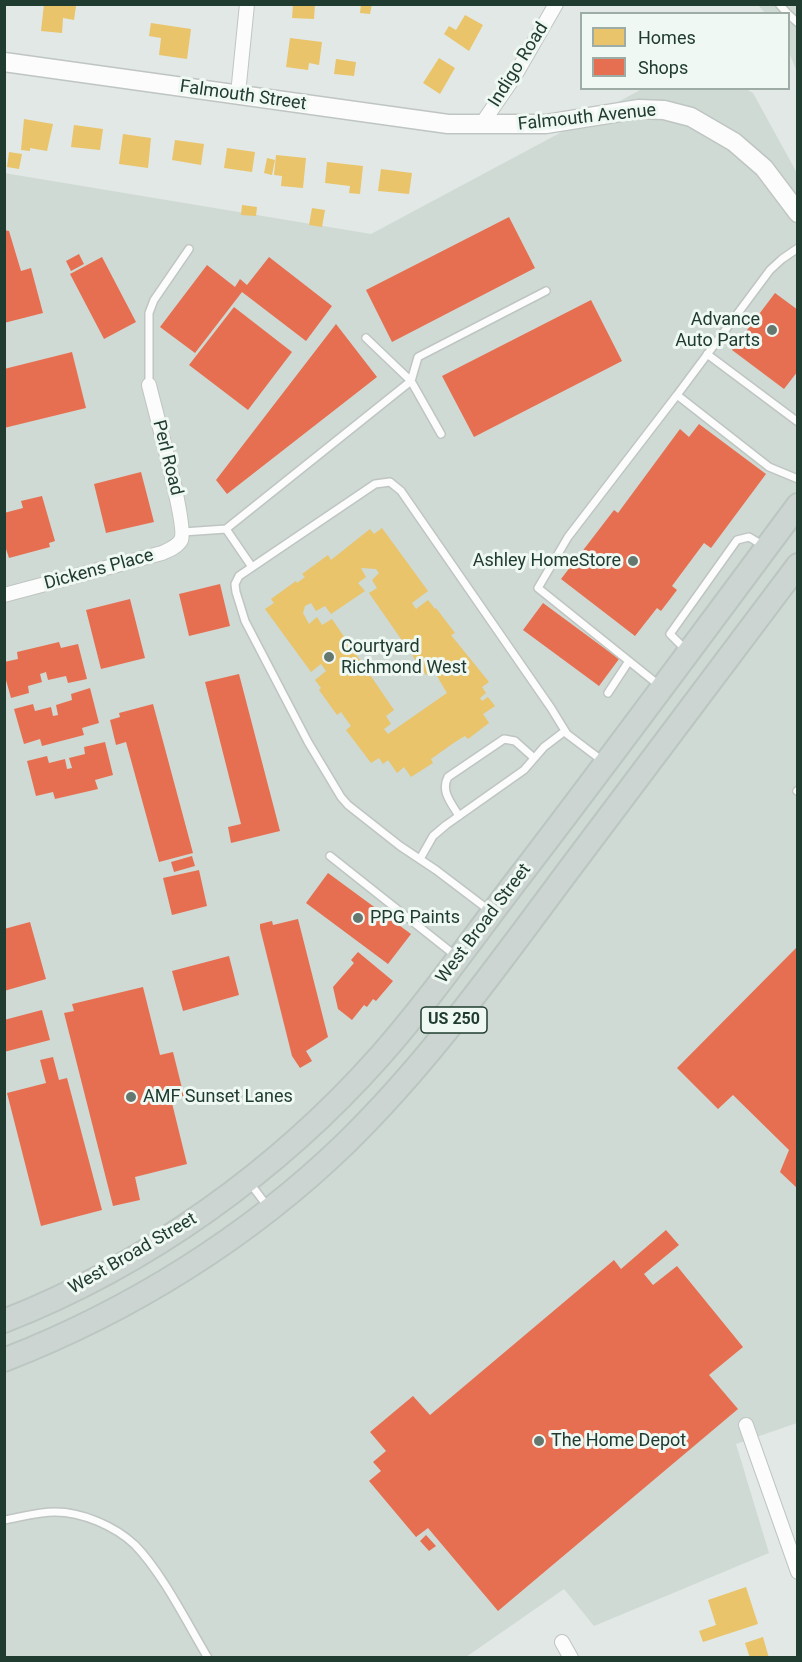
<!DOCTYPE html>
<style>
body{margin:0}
#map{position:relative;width:802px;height:1662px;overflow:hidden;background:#e2e8e5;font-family:Roboto,sans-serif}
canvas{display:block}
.frame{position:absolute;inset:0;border:6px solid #203c31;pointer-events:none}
.legend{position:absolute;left:580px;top:12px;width:210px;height:78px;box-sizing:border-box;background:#f0f8f3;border:2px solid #9dada5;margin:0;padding:8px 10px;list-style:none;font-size:18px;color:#203c31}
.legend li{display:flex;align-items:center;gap:12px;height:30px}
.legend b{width:30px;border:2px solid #9dada5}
</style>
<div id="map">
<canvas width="802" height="1662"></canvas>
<div class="frame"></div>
<ul class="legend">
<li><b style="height:16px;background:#e9c46a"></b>Homes</li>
<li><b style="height:16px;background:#e76f51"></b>Shops</li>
</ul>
</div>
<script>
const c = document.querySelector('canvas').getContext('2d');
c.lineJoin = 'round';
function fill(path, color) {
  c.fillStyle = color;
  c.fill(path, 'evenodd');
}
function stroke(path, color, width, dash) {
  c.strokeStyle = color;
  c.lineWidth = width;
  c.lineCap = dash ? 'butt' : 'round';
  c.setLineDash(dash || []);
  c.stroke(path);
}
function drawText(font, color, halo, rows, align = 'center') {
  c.font = font + ' Roboto,sans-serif';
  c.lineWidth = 6;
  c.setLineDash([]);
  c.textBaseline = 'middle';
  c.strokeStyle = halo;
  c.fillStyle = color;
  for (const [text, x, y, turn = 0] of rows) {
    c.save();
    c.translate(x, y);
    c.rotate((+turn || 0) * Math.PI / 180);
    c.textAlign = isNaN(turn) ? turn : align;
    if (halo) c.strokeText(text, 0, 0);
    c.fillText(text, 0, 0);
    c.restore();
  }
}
const built = new Path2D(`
 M758 5H797V72L789 52 788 14 765 13Z
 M644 88 746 89 753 93 797 173V1423L736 1444 769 1553 594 1626 564 1589 466 1657H5L4 173 371 234Z`);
const homes = new Path2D(`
 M44 4 76 6 74 20 63 18 62 33 41 31Z
 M293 4H315L314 19 292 18Z
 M361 4H372L370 14 360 13Z
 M465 15 483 25 469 51 444 34 449 26 456 30Z
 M151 23 191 29 187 59 159 55 161 38 149 36Z
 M290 38 322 42 319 65 309 63 308 70 286 67Z
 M439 58 455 68 440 94 423 83Z
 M336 59 356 62 354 76 334 74Z
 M24 119 53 124 47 151 30 148V151L21 150Z
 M74 125 103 129 100 150 71 147Z
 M123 134 151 138 148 168 119 164Z
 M175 140 204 144 201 165 172 160Z
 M227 148 255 152 252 172 224 168Z
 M9 152 22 154 19 169 7 167Z
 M276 155 306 158 303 188 281 186 282 176 274 175Z
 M267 158 275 160 272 175 264 173Z
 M327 162 363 166 360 194 349 193 350 186 325 183Z
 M381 169 412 173 409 194 378 191Z
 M242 205 257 207 256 216 241 215Z
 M312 208 325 210 322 227 309 225Z
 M382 528 428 591 412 603 416 609 428 600 435 609 436 608 455 633 451 635 489 682 482 687 486 693 480 698 482 701 488 697 495 706 483 714 489 723 468 739 465 736 455 742 431 759 433 763 411 777 404 767 397 773 388 760 383 764 379 758 371 763 346 730 351 726 341 712 337 715 319 690 321 688 315 680 326 671 321 664 311 672 265 609 274 603 271 599 296 581 297 583 305 577 302 574 328 555 331 560 370 529 374 534ZM361 568 376 569 379 573 372 580 377 588 369 593 426 675 434 671 447 693 388 734 384 729 391 724 386 716 394 710 332 619 322 625 317 617 309 624 303 613 305 606 311 603 316 611 325 606 331 614 365 591 358 583 366 577Z
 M746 1587 758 1624 703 1642 699 1631 716 1625 708 1600Z
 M763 1637 769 1658H750L745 1643Z`);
const shops = new Path2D(`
 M509 217 535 268 392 342 366 290Z
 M4 230 9 231 21 271 31 268 43 313 4 323Z
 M79 254 84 264 71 271 66 261Z
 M102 257 136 322 104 339 70 274Z
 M269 257 332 306 306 341 242 292 195 353 160 327 207 265 235 287 240 279 247 285Z
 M775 293 798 310V371L784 389 732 350Z
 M591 300 622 361 474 437 442 376Z
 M234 307 292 352 248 410 189 365Z
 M336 324 377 377 227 494 216 480Z
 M72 352 86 408 4 428V369Z
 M699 424 766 474 711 548 704 543 672 586 677 590 661 611 657 608 635 636 561 579 614 510 618 513 680 429 689 437Z
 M141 472 154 522 106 533 94 484Z
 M42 496 55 541 49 543 50 547 9 558 4 543V513L23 508 21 501Z
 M220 584 230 626 189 636 179 594Z
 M130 599 145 658 101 669 86 610Z
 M543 603 619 659 599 686 523 630Z
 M59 642 61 648 78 644 87 679 68 683 66 676 48 680 46 672 40 674 42 682 28 686 29 693 11 698 4 673V662L18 659 17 652Z
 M239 674 280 831 231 843 228 827 241 824 205 682Z
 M90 688 99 723 82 728 84 735 42 746 40 739 24 744 14 709 33 704 35 711 51 707 53 716 58 715 56 705 72 700 71 694Z
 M153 704 193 853 159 862 126 742 116 745 110 720 120 717 119 713Z
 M105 742 113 775 95 780 98 789 55 799 53 792 36 796 27 761 47 756 49 763 65 759 67 769 72 768 69 758 85 754 84 747Z
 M192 856 195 866 174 872 171 862Z
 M199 870 207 906 172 915 163 878Z
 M328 873 411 934 388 964 306 903Z
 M298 919 328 1037 306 1051 312 1061 300 1068 292 1056 260 928V924L272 921 273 925Z
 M30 922 46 979 4 991V929Z
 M798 946V1189L780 1172 789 1150 733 1095 718 1109 677 1068Z
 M358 952 393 981 376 1001 373 999 367 1007 364 1005 352 1020 338 1009 333 987 354 963 351 960Z
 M229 956 239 995 183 1011 172 971Z
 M143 987 160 1055 173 1052 184 1096 171 1099 187 1164 135 1177 140 1200 113 1206 64 1013 74 1011 72 1004Z
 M42 1010 50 1040 4 1052V1020Z
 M53 1057 59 1080 67 1078 102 1210 41 1226 7 1093 46 1083 40 1060Z
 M666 1230 679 1245 644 1274 653 1285 677 1266 743 1347 709 1375 738 1409 498 1611 428 1528 416 1537 369 1481 381 1471 373 1462 386 1451 370 1432 413 1396 430 1415 614 1260 621 1269Z
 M426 1535 436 1546 429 1551 420 1541Z`);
const service = new Path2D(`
 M779 4 788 14
 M788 14 798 23
 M798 248 782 259 770 270 677 395 769 467 798 479
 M707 354 798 422
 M149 385V313L154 300 189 249
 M441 434 411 381 418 357 546 291
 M226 529 252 567
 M183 532 226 529 411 381 366 338
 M686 650 670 634 737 540 749 537 764 546
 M660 686 538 588 568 537 677 395
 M608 693 629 661
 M797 791 798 790
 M459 816C452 804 440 791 448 777L504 739 515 741 534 758
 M330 856 456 956
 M420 859 433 836 446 825 524 770 544 747 565 731
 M490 911 436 870 400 846 348 805 341 797 308 742 245 621 236 592 235 584 239 576 375 484 390 482 401 491 551 708 567 734 604 762
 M249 1182 268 1207
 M4 1520C21 1517 38 1512 55 1512 82 1512 115 1526 135 1545 163 1574 187 1623 208 1658`);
const minor = new Path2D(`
 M238 94 247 4
 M481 125 514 77 556 4
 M4 595 162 553C169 550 177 547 181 540 188 527 154 407 149 385
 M746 1425 798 1572
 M562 1642 571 1658`);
const tertiary = new Path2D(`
 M4 62 448 124H546L639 109 664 110 691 117 734 142 764 168 798 213`);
const primary = new Path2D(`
 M4 1321C147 1265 279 1170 380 1056 434 995 480 927 530 863 620 745 709 625 798 505
 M4 1360C130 1311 249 1237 346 1143 432 1059 502 959 574 863 649 764 723 664 798 565`);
const markers = [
 [772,330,6,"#647870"],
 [633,561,6,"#647870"],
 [329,657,6,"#647870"],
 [358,918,6,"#647870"],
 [131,1097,6,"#647870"],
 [539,1441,6,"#647870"]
];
const shields = [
 [454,1020,66]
];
const shieldNames = [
 ["US 250",454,1020]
];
const streetNames = [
 ["Indigo Road",519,65,-58],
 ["Falmouth Street",243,96,8],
 ["Falmouth Avenue",587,118,-6],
 ["Perl Road",167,458,76],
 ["Dickens Place",99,570,-15],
 ["West Broad Street",484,924,-53],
 ["West Broad Street",133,1254,-30]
];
const poiNames = [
 ["Advance",760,320,"right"],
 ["Auto Parts",760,341,"right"],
 ["Ashley HomeStore",621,561,"right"],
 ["Courtyard",341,647],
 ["Richmond West",341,668],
 ["PPG Paints",370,918],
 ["AMF Sunset Lanes",143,1097],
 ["The Home Depot",551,1441]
];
fill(built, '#cfdad4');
fill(homes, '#e9c46a');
fill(shops, '#e76f51');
stroke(service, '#bfc5c2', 10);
stroke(minor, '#bfc5c2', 16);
stroke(tertiary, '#bfc5c2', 21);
stroke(primary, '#bbc5c1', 26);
stroke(service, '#fbfcfb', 7);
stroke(minor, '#fbfcfb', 14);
stroke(tertiary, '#fbfcfb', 18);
stroke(primary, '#ccd5d1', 22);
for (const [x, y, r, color] of markers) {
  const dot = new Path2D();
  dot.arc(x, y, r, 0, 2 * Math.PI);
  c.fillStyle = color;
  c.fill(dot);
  stroke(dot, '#f0f8f3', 2);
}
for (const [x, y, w] of shields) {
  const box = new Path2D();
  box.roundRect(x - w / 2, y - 13, w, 26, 4.5);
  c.fillStyle = '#f0f8f3';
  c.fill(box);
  stroke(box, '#203c31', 1.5);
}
drawText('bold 16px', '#203c31', null, shieldNames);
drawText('18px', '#203c31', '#f0f8f3', streetNames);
drawText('18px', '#203c31', '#f0f8f3', poiNames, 'left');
</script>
